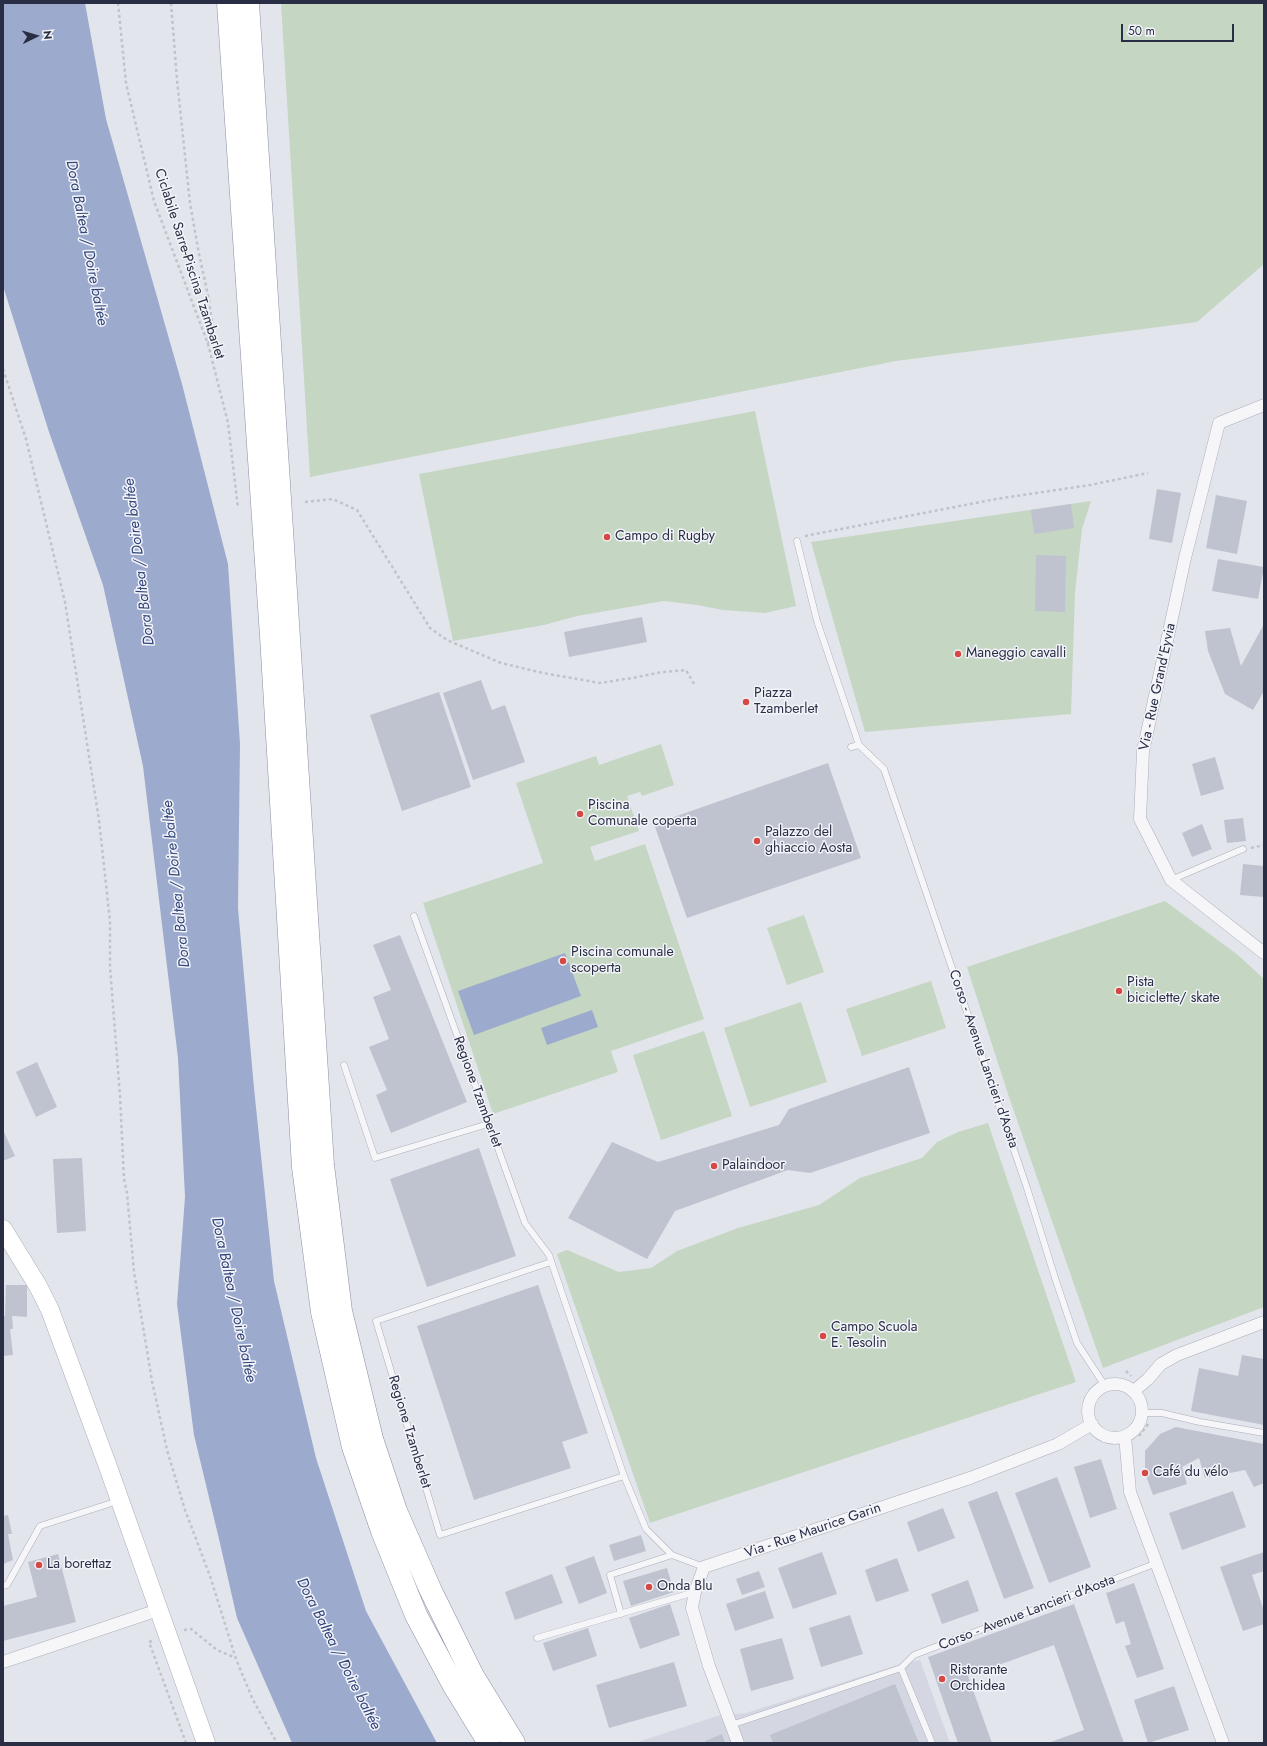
<!DOCTYPE html>
<meta charset="utf-8">
<style>
body{margin:0}
#map{position:relative;width:1267px;height:1746px;overflow:hidden;background:#e3e5ec;font-family:Jost,sans-serif}
canvas{display:block}
.frame{position:absolute;inset:0;border:4px solid #292e45;pointer-events:none}
.north{position:absolute;left:16px;top:16px;width:40px;height:40px;-webkit-text-stroke:3px #f3f4f9;paint-order:stroke;rotate:85deg;font-size:11px;font-weight:700;line-height:16px;text-align:center;color:#292e45}
.north::after{content:'';display:block;margin:auto;width:14px;height:18px;background:#292e45;clip-path:polygon(50% 0,100% 100%,50% 72%,0 100%)}
.scale{position:absolute;left:1121px;top:24px;width:113px;height:18px;box-sizing:border-box;border:2px solid #292e45;border-top:0;padding-left:5px;font-size:12px;line-height:14px;white-space:nowrap;color:#292e45;-webkit-text-stroke:3px #f3f4f9;paint-order:stroke}
</style>
<div id="map">
<canvas width="1267" height="1746"></canvas>
<div class="frame"></div>
<div class="north">N</div>
<div class="scale">50 m</div>
</div>
<script>
const c = document.querySelector('canvas').getContext('2d');
c.lineJoin = 'round';
function fill(path, color) {
  c.fillStyle = color;
  c.fill(path, 'evenodd');
}
function stroke(path, color, width, dash) {
  c.strokeStyle = color;
  c.lineWidth = width;
  c.lineCap = dash ? 'butt' : 'round';
  c.setLineDash(dash || []);
  c.stroke(path);
}
function drawText(font, color, halo, rows, align = 'center') {
  c.font = font + ' Jost,sans-serif';
  c.lineWidth = 3;
  c.setLineDash([]);
  c.textBaseline = 'middle';
  c.strokeStyle = halo;
  c.fillStyle = color;
  for (const [text, x, y, turn = 0] of rows) {
    c.save();
    c.translate(x, y);
    c.rotate((+turn || 0) * Math.PI / 180);
    c.textAlign = isNaN(turn) ? turn : align;
    if (halo) c.strokeText(text, 0, 0);
    c.fillText(text, 0, 0);
    c.restore();
  }
}
const built = new Path2D(`
 M920 1660 950 1743H635L717 1716 746 1713 894 1666Z`);
const green = new Path2D(`
 M281 3H1264V264L1197 322 896 361 310 477Z
 M755 411 796 606 765 613 723 610 697 605 664 601 577 616 544 625 453 641 419 474Z
 M1091 501 1082 529 1075 593 1071 714 865 732 811 542Z
 M661 744 674 785 642 796 640 792 627 796 639 831 590 847 595 861 645 844 704 1019 611 1051 618 1072 493 1114 423 903 543 863 516 783 596 756 599 765Z
 M1165 901 1238 955 1264 979V1307L1103 1368 1008 1094 967 967Z
 M804 915 824 972 787 985 767 928Z
 M931 981 946 1028 862 1056 846 1009Z
 M801 1002 827 1082 750 1107 724 1028Z
 M704 1031 732 1116 661 1140 633 1055Z
 M988 1123 1076 1382 650 1523 557 1254 567 1250 619 1272 651 1268 677 1251 738 1228 819 1205 860 1178 922 1158 937 1142 958 1132Z`);
const water = new Path2D(`
 M3 3H85L106 119 182 384 228 564 240 744 238 908 254 1088 274 1281 316 1458 366 1611 437 1743H292L237 1618 219 1539 194 1435 177 1304 185 1197 178 1058 143 766 103 585 49 432 3 286Z
 M565 953 581 996 474 1035 458 991Z
 M592 1010 598 1027 547 1045 541 1028Z`);
const building = new Path2D(`
 M1157 489 1181 493 1172 543 1149 539Z
 M1216 495 1247 501 1237 554 1206 548Z
 M1071 504 1074 528 1034 534 1031 510Z
 M1036 555 1066 556 1065 612 1035 611Z
 M1218 559 1264 567 1258 599 1212 591Z
 M642 617 647 642 569 657 564 632Z
 M1264 624V691L1253 710 1225 694 1208 651 1205 631 1230 628 1241 666Z
 M481 680 492 710 505 705 525 762 473 780 443 693Z
 M439 692 471 787 402 811 370 715Z
 M1215 757 1224 789 1201 796 1192 764Z
 M828 763 861 858 687 918 654 824Z
 M1243 818 1246 841 1227 843 1224 820Z
 M1202 824 1212 849 1192 857 1182 833Z
 M1243 864 1264 866V897L1240 895Z
 M400 935 467 1102 391 1133 376 1095 387 1090 369 1047 389 1039 373 997 391 990 373 945Z
 M37 1062 57 1107 36 1117 16 1072Z
 M909 1067 930 1133 810 1173 788 1170 675 1211 647 1259 568 1218 612 1142 658 1162 779 1125 789 1109Z
 M3 1130 15 1156 3 1161Z
 M479 1148 516 1256 427 1287 390 1179Z
 M82 1158 86 1231 57 1233 53 1159Z
 M6 1285H27V1317L12 1316 13 1329H10L13 1355 3 1356V1316H5Z
 M538 1285 588 1433 562 1442 571 1468 474 1500 417 1326Z
 M1242 1355 1264 1359V1425L1191 1411 1199 1368 1238 1376Z
 M1176 1427 1264 1444V1483L1254 1487 1245 1470 1205 1478 1199 1458 1182 1467 1187 1484 1153 1495 1145 1473V1451L1160 1434Z
 M1101 1459 1117 1509 1090 1518 1074 1467Z
 M1057 1477 1091 1567 1049 1583 1015 1493Z
 M997 1491 1034 1588 1004 1599 968 1502Z
 M1233 1491 1246 1527 1182 1550 1169 1513Z
 M943 1508 955 1538 918 1552 907 1522Z
 M8 1515 12 1534H8L13 1560 3 1564V1516Z
 M641 1535 646 1551 614 1561 609 1545Z
 M822 1552 837 1594 793 1609 778 1568Z
 M1264 1552V1571L1252 1575 1264 1611V1624L1243 1631 1220 1567Z
 M58 1554 76 1622 3 1641V1606L37 1597 28 1562Z
 M594 1556 607 1593 579 1604 565 1567Z
 M897 1558 909 1591 876 1602 865 1570Z
 M667 1568 674 1592 631 1606 623 1581Z
 M759 1571 765 1587 742 1595 736 1579Z
 M552 1574 563 1603 515 1620 505 1592Z
 M968 1580 979 1611 942 1624 931 1594Z
 M1134 1583 1164 1669 1137 1678 1125 1646 1131 1644 1124 1621 1116 1624 1106 1593Z
 M765 1591 774 1618 735 1631 726 1604Z
 M670 1604 680 1635 640 1649 629 1618Z
 M1074 1604 1124 1743H1048L1084 1730 1054 1645 968 1676 992 1743H958L928 1657Z
 M850 1615 863 1654 821 1667 809 1628Z
 M588 1628 597 1656 553 1671 543 1643Z
 M782 1638 794 1679 751 1691 740 1649Z
 M674 1662 687 1706 609 1728 596 1685Z
 M895 1684 919 1743H773L770 1735Z
 M1174 1686 1189 1730 1148 1743 1134 1700Z
 M722 1734 725 1743H706L705 1741Z`);
const path = new Path2D(`
 M118 3 126 83 154 201 208 344 228 423 238 508
 M171 3 177 80 190 203 199 254 209 300 213 330 208 344
 M3 369 26 439 65 602 99 820 110 921V967L120 1096 124 1179 127 1193 134 1272 152 1381 167 1450 185 1510 210 1576 236 1659 253 1700 277 1743
 M305 502 333 499 357 510 430 628 447 640 501 663 543 673 600 683 632 678 662 672 686 670 694 684
 M805 536 996 499 1090 485 1148 473
 M1251 848 1264 845
 M1126 1371 1131 1376
 M1139 1436 1149 1423
 M184 1630 191 1629 217 1650 236 1658
 M152 1641 149 1642 186 1743`);
const lane = new Path2D(`
 M797 541 817 621 859 745
 M851 747 859 745 884 769 1027 1188 1056 1281 1077 1343 1105 1386
 M1171 880 1243 849
 M414 916 525 1223 549 1255 624 1476 646 1529 672 1555 704 1567
 M344 1065 375 1158 488 1124
 M551 1262 376 1321 440 1535 624 1476
 M1142 1413H1162L1200 1422 1264 1433
 M3 1586 7 1585 40 1526 118 1501
 M621 1614 610 1575 672 1555
 M537 1638 695 1592
 M901 1668 914 1655 1157 1563
 M731 1725 901 1668 932 1743`);
const street = new Path2D(`
 M1264 405 1219 423 1185 558 1143 751 1140 819 1171 880 1264 953
 M1088 1411a27 27 0 1 1 54 0a27 27 0 1 1-54 0Z
 M1134 1391 1148 1379 1161 1364 1177 1355 1264 1322
 M1125 1436 1130 1492 1223 1743
 M3 1662 158 1610
 M738 1743 709 1666 692 1608 695 1592 704 1567 970 1478 1058 1444 1092 1424`);
const secondary = new Path2D(`
 M3 1229 38 1286 50 1310 107 1464 206 1743`);
const highway = new Path2D(`
 M228 3 271 636 303 1167 322 1312 353 1447 382 1531 416 1615 454 1686 489 1743
 M248 3 323 1165 341 1311 372 1439 396 1511 431 1591 473 1676 514 1743`);
const markers = [
 [607,537,4,"#d64843"],
 [958,654,4,"#d64843"],
 [746,702,4,"#d64843"],
 [580,814,4,"#d64843"],
 [757,841,4,"#d64843"],
 [563,961,4,"#d64843"],
 [1119,991,4,"#d64843"],
 [714,1166,4,"#d64843"],
 [823,1336,4,"#d64843"],
 [1145,1473,4,"#d64843"],
 [39,1565,4,"#d64843"],
 [649,1587,4,"#d64843"],
 [942,1679,4,"#d64843"]
];
const streetNames = [
 ["Ciclabile Sarre-Piscina Tzambarlet",189,264,72],
 ["Via - Rue Grand'Eyvia",1158,687,-78],
 ["Corso - Avenue Lancieri d'Aosta",983,1059,71],
 ["Regione Tzamberlet",477,1092,70],
 ["Regione Tzamberlet",409,1432,73],
 ["Via - Rue Maurice Garin",813,1531,-19],
 ["Corso - Avenue Lancieri d'Aosta",1027,1613,-21]
];
const poiNames = [
 ["Campo di Rugby",615,537],
 ["Maneggio cavalli",966,654],
 ["Piazza",754,694],
 ["Tzamberlet",754,710],
 ["Piscina",588,806],
 ["Comunale coperta",588,822],
 ["Palazzo del",765,833],
 ["ghiaccio Aosta",765,849],
 ["Piscina comunale",571,953],
 ["scoperta",571,969],
 ["Pista",1127,983],
 ["biciclette/ skate",1127,999],
 ["Palaindoor",722,1166],
 ["Campo Scuola",831,1328],
 ["E. Tesolin",831,1344],
 ["Café du vélo",1153,1473],
 ["La borettaz",47,1565],
 ["Onda Blu",657,1587],
 ["Ristorante",950,1671],
 ["Orchidea",950,1687]
];
const waterNames = [
 ["Dora Baltea / Doire baltée",86,243,79],
 ["Dora Baltea / Doire baltée",140,562,-97],
 ["Dora Baltea / Doire baltée",177,884,-96],
 ["Dora Baltea / Doire baltée",233,1300,78],
 ["Dora Baltea / Doire baltée",338,1654,63]
];
fill(built, '#d4d7e1');
fill(green, '#c5d6c3');
fill(water, '#9cabcd');
fill(building, '#bfc2cf');
stroke(lane, '#abaeba', 7);
stroke(street, '#abaeba', 13);
stroke(secondary, '#abaeba', 19);
stroke(highway, '#898fa3', 23);
stroke(path, '#c1c2ca', 2.5, [3, 3]);
stroke(lane, '#f6f6f9', 6);
stroke(street, '#f6f6f9', 12);
stroke(secondary, '#fff', 18);
stroke(highway, '#fff', 22);
for (const [x, y, r, color] of markers) {
  const dot = new Path2D();
  dot.arc(x, y, r, 0, 2 * Math.PI);
  c.fillStyle = color;
  c.fill(dot);
  stroke(dot, '#f3f4f9', 1.5);
}
drawText('14px', '#292e45', '#f3f4f9', streetNames);
drawText('14px', '#292e45', '#f3f4f9', poiNames, 'left');
drawText('italic 15px', '#31457b', '#f3f4f9', waterNames);
</script>
